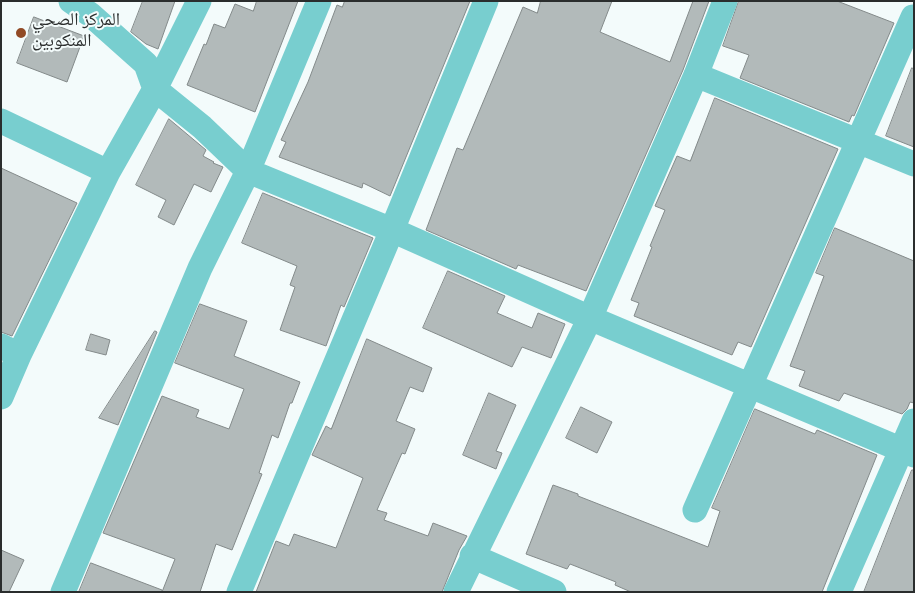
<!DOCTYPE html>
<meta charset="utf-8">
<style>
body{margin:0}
#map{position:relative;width:915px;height:593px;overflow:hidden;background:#f3fbfb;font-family:Georgia,serif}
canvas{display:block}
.frame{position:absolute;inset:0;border:2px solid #2a2d2d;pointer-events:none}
</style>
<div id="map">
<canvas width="915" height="593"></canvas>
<div class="frame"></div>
</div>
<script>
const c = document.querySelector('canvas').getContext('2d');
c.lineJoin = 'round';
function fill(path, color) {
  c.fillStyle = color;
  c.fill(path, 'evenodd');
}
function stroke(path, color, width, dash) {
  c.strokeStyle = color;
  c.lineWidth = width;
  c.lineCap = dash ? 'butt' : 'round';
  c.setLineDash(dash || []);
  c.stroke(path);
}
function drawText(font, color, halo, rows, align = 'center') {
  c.font = font + ' Georgia,"Noto Naskh Arabic",serif';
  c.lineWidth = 4;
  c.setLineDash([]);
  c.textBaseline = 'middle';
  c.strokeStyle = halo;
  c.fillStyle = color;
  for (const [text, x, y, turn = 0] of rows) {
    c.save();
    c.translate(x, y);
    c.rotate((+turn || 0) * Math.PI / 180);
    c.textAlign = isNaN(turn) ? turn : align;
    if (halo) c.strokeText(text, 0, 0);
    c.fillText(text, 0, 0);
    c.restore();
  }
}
const building = new Path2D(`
 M143 1H175L158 49 146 44 131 32Z
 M257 1H298L255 112 187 85 204 44 206 45 214 24 225 28 235 4 253 11Z
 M345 1H470L390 196 363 183 362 188 279 157 286 142 281 140 308 82 337 5 342 7Z
 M541 1H612L600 32 670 62 693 1H709L683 70 586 291 518 265 516 269 426 230 457 148 463 150 523 7 537 13Z
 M739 1H837L894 23 854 116 852 115 849 122 740 78 749 55 723 46Z
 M34 17 84 36 67 82 17 63Z
 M912 68 914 69V147L886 136Z
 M715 98 838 149 751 347 738 342 732 355 634 316 639 303 631 300 652 247 650 246 665 210 655 206 677 156 690 161Z
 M169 119 206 150 203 156 214 162 213 163 223 167 211 192 194 184 174 225 158 217 166 200 136 185Z
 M1 168 77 203 12 336 1 332Z
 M263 193 373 238 344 307 341 305 326 346 280 330 295 287 290 285 297 266 242 243Z
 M835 228 914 261V403L910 402 907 409 902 414 844 393 839 401 799 386 805 371 790 366 824 276 816 273Z
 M448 271 505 296 497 313 532 328 538 313 565 324 551 358 522 347 512 367 423 328Z
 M200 304 247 321 234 356 300 382 292 403H290L278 438 272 435 259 473 262 474 232 550 216 544 200 592H162L175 559 103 533 162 396 199 410 196 417 229 429 244 389 175 363Z
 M155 331 157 332 118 425 99 418Z
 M91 334 110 340 106 355 86 350Z
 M367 339 432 368 423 392 410 387 396 421 415 429 405 454 402 453 377 510 387 513 384 520 428 536 433 523 467 536 459 550 442 592H256L276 541 289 546 294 534 336 548 363 478 312 455 326 426 331 429Z
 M489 393 516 405 496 451 502 453 496 469 463 455Z
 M581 407 612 422 597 453 566 438Z
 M755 409 815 434 817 430 877 455 822 592H631L615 585 616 582 570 564 567 569 526 554 553 485 578 494V496L708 547 720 511 712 508Z
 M912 470H914V592H864Z
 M1 550 24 560 9 592H1Z
 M91 563 162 590V592H79Z`);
const street = new Path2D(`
 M71 1 91 15 146 64 155 89 202 127 248 171 392 230 590 318 914 455
 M696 75 914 164
 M1 121 108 172
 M1 346 19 355
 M1 397 19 355 108 172 155 89 199 1
 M695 510 913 17
 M472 556 554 592
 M63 592 200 268 248 171 319 1
 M239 592 392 230 486 1
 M456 592 590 318 696 75 725 1
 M839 592 914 421`);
const markers = [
 [21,33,6,"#914a25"]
];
const poiNames = [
 ["المركز الصحي",32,23],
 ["المنكوبين",32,44]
];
fill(building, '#b2baba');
stroke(building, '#838a8a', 1);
stroke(street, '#78cecf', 25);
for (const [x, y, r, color] of markers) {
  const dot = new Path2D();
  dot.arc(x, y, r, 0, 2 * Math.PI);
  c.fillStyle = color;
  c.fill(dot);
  stroke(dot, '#f3fbfb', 2);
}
drawText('18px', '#2a2d2d', '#f3fbfb', poiNames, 'left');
</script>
